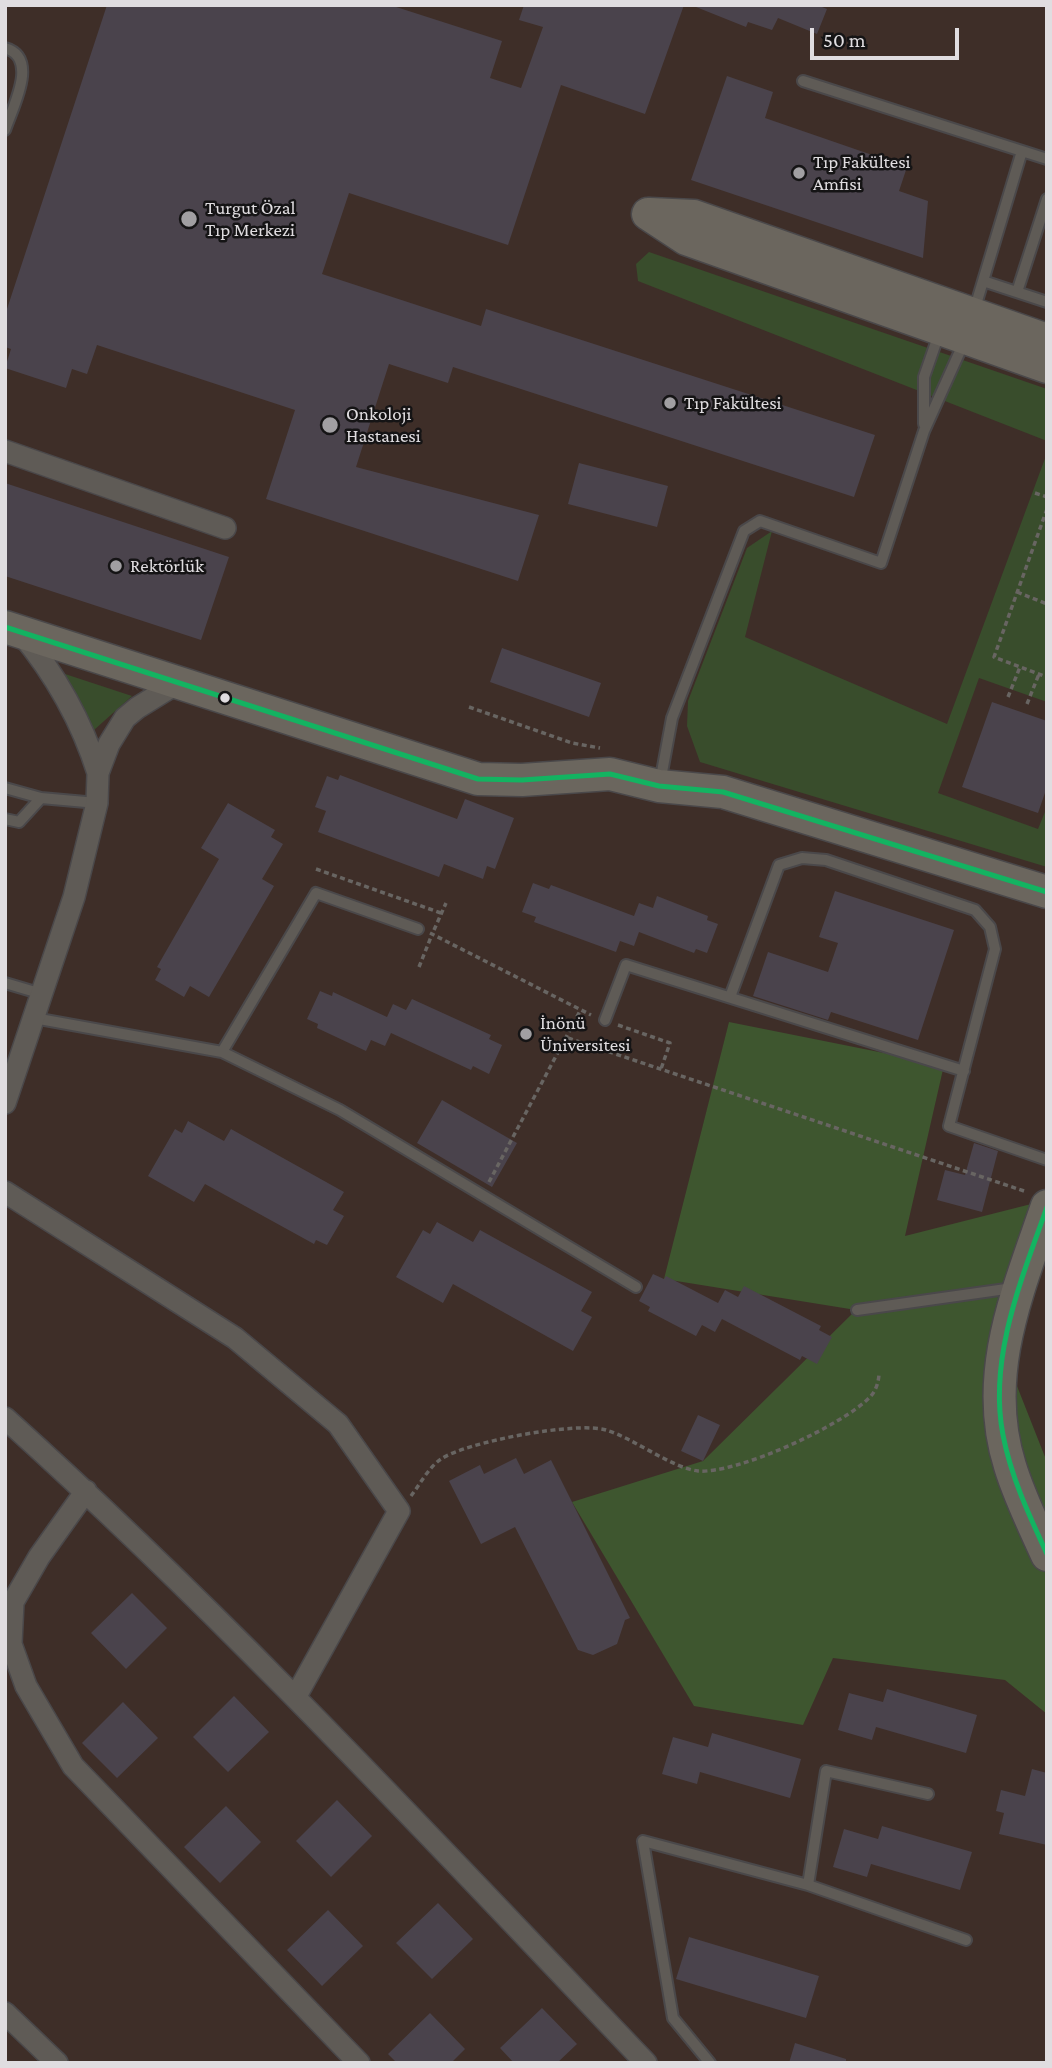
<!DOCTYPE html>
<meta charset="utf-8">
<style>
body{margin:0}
#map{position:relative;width:1052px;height:2068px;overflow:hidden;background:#2d2b2e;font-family:"Crimson Pro",serif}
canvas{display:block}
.frame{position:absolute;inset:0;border:7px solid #e0dde0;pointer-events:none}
.scale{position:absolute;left:810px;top:28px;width:149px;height:32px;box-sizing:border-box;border:4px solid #e0dde0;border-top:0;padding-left:9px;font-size:21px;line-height:24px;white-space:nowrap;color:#e0dde0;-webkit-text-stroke:5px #151415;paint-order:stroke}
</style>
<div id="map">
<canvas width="1052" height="2068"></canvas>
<div class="frame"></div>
<div class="scale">50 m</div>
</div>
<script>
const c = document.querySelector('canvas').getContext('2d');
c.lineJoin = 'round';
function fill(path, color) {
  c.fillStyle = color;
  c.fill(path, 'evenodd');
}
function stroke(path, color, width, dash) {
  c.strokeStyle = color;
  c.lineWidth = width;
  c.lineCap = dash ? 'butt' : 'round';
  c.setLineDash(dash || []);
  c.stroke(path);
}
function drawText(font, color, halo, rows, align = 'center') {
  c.font = font + ' "Crimson Pro",serif';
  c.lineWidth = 5;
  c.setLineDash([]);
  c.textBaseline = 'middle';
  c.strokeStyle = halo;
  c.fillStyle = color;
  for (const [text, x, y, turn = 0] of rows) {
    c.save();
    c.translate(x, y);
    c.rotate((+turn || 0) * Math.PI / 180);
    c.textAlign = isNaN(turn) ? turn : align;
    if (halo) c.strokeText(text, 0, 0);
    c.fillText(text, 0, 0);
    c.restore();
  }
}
const education = new Path2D(`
 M5 5H1047V2063H5Z`);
const green = new Path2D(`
 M649 252 1047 389V441L638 281 636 264Z
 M1047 453V702L979 678 938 793 1038 829 1047 807V867L700 762 687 726 688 701 747 548 772 531 745 637 947 724Z
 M62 673 132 696 94 730Z`);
const forest = new Path2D(`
 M729 1022 944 1065 905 1236 1047 1200 1002 1348 1047 1462V1714L1005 1680 833 1658 803 1725 694 1706 572 1502 703 1461 856 1310 664 1279Z`);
const building = new Path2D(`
 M107 5H390L502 41 490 78 521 88 543 27 519 20 524 5H684L645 114 561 85 508 245 349 193 322 274 481 326 486 309 875 435 854 497 453 367 448 383 389 364 356 467 539 515 518 581 266 499 295 410 97 345 87 374 72 369 66 388 5 368 11 349 5 347V315Z
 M691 5H817L827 9 817 34 778 18 772 30 748 22 746 27Z
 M727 76 773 92 765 118 907 167 899 191 928 201 923 258 691 180Z
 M579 463 668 486 657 527 568 504Z
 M5 483 229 557 201 640 5 576Z
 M502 648 601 683 589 717 490 682Z
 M992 702 1047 721V787L1038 813 962 787Z
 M340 775 457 819 465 799 514 818 495 869 487 866 483 879 444 864 439 877 318 832 326 811 315 807 327 776 338 780Z
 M228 803 275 830 271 837 283 844 262 879 274 886 209 997 190 986 184 997 155 980 161 969 157 967 219 859 201 848Z
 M533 883 549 889 551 885 634 916 639 903 653 908 657 896 708 916 707 920 718 924 707 953 696 949 694 953 639 932 634 946 620 941 616 952 534 922 536 917 522 912Z
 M835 891 954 930 918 1040 831 1012 828 1020 753 996 768 952 828 972 838 943 819 937Z
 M320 991 332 996 333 992 387 1017 393 1004 406 1010 412 999 491 1035 489 1039 502 1045 489 1074 473 1066 471 1070 391 1033 385 1046 371 1040 366 1051 317 1028 318 1024 307 1019Z
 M442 1100 517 1143 492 1187 417 1143Z
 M188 1121 224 1141 231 1129 344 1192 333 1210 344 1216 327 1245 316 1240 314 1244 205 1184 194 1202 148 1176 175 1129 182 1133Z
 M974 1143 998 1151 982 1212 937 1200 945 1170 965 1175Z
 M437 1222 473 1242 480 1230 592 1292 581 1311 592 1317 573 1351 453 1284 443 1303 396 1277 423 1230 430 1234Z
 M653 1274 664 1279 666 1276 718 1303 725 1290 738 1297 744 1286 821 1326 819 1330 832 1337 817 1364 802 1356 800 1360 722 1319 715 1332 702 1325 696 1336 648 1311 650 1307 639 1301Z
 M698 1415 720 1425 703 1461 681 1451Z
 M516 1458 524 1474 551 1460 630 1618 625 1620 617 1644 593 1655 578 1650 515 1527 481 1544 449 1481 480 1465 484 1474Z
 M132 1593 167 1628 126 1669 91 1633Z
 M887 1689 977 1715 966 1753 876 1727 872 1740 838 1730 849 1693 883 1702Z
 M234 1696 269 1732 228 1772 193 1737Z
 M123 1702 158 1738 117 1778 82 1743Z
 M712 1733 801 1759 790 1798 700 1772 697 1784 662 1774 673 1737 708 1747Z
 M1032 1769 1047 1773V1845L999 1834 1004 1813 996 1811 1001 1790 1025 1796Z
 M337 1800 372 1836 331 1877 296 1841Z
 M226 1806 261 1842 220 1883 184 1847Z
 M882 1826 972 1852 960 1890 871 1864 867 1877 833 1867 844 1829 878 1839Z
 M438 1903 473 1939 432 1979 396 1943Z
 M328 1910 363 1946 322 1986 287 1950Z
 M689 1937 819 1976 806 2018 676 1979Z
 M542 2008 577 2044 557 2063H514L500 2048Z
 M430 2013 465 2049 451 2063H397L388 2054Z
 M795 2043 846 2059V2063H789Z`);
const path = new Path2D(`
 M1035 493 1047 497
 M1047 509 994 657 1047 677
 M1017 592 1047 604
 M1008 697 1020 667
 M1027 704 1039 674
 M469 707 572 743 600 748
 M316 869 441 913
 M434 930 446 903
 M430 933 591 1015
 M419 967 431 937
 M618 1025 670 1043 661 1069
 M568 1038 1027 1192
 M489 1182 580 1011
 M411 1496C420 1484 429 1467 441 1459 466 1442 577 1421 606 1430 633 1438 672 1468 698 1471 737 1474 842 1426 870 1397 876 1391 879 1381 879 1373`);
const lane = new Path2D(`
 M5 48C40 58 12 108 5 130
 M803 81 1047 159
 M983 281 1047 302
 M1017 292 1047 199
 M974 311 1022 151
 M924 424V377L940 331
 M660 783 672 718 744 531 760 521 881 563 924 431 965 340
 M5 788 41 798 97 803
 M5 819 19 822 41 798
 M5 983 42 994
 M730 997 779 865 802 858 826 860 975 910 990 927 995 949 949 1126 1047 1160
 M34 1018 222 1052 340 1110 636 1287
 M605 1020 626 965 964 1071
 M222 1052 316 893 418 929
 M857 1310 1013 1288
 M808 1885 966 1940
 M710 2063 673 2018 643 1841 808 1885 826 1771 928 1794`);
const street = new Path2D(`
 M5 451 225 528
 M20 632C56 675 81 719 98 773
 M5 1103 74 897 97 803 98 773 109 744 125 718 137 708 179 682
 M5 1192 235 1338 338 1424 399 1511 296 1696
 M5 1418C230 1621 436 1843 646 2063
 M86 1491 39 1557 13 1602 11 1644 26 1686 73 1766 359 2063
 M5 2013 57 2063`);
const secondary = new Path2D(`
 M648 214 686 239 1047 367
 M650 214 694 216 1047 340
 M5 627 478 779 522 780 610 774 659 786 723 792 1047 892
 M1047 1206C1018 1291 981 1375 1010 1466 1019 1496 1034 1526 1047 1555`);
const bus1 = new Path2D(`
 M5 627 478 779 522 780 610 774 659 786 723 792 1047 892
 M1047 1207C1022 1278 988 1358 1003 1435 1011 1477 1029 1515 1047 1554`);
const markers = [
 [799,173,7,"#a19fa2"],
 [189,219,9,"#a19fa2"],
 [670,403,7,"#a19fa2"],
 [330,425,9,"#a19fa2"],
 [116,566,7,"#a19fa2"],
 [225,698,6,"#e0dde0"],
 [526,1034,7,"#a19fa2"]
];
const poiNames = [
 ["Tıp Fakültesi",813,162],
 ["Amfisi",813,184],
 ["Turgut Özal",205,208],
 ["Tıp Merkezi",205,230],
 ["Tıp Fakültesi",684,403],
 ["Onkoloji",346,414],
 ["Hastanesi",346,436],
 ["Rektörlük",130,566],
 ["İnönü",540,1023],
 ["Üniversitesi",540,1045]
];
fill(education, '#3e2e28');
fill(green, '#394d2c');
fill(forest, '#3e562f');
fill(building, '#4a434c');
stroke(lane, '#4a484a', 14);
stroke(street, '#4a484a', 24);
stroke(secondary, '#4a484a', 35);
stroke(path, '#686562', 3.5, [5, 3.5]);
stroke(lane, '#5f5b56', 10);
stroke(street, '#5f5b56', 21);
stroke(secondary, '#6b665e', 32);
stroke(bus1, '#13b361', 5);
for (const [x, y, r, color] of markers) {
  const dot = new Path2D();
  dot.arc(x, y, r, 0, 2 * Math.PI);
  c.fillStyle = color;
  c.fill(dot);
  stroke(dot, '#151415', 2.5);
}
drawText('19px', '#e0dde0', '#151415', poiNames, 'left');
</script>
